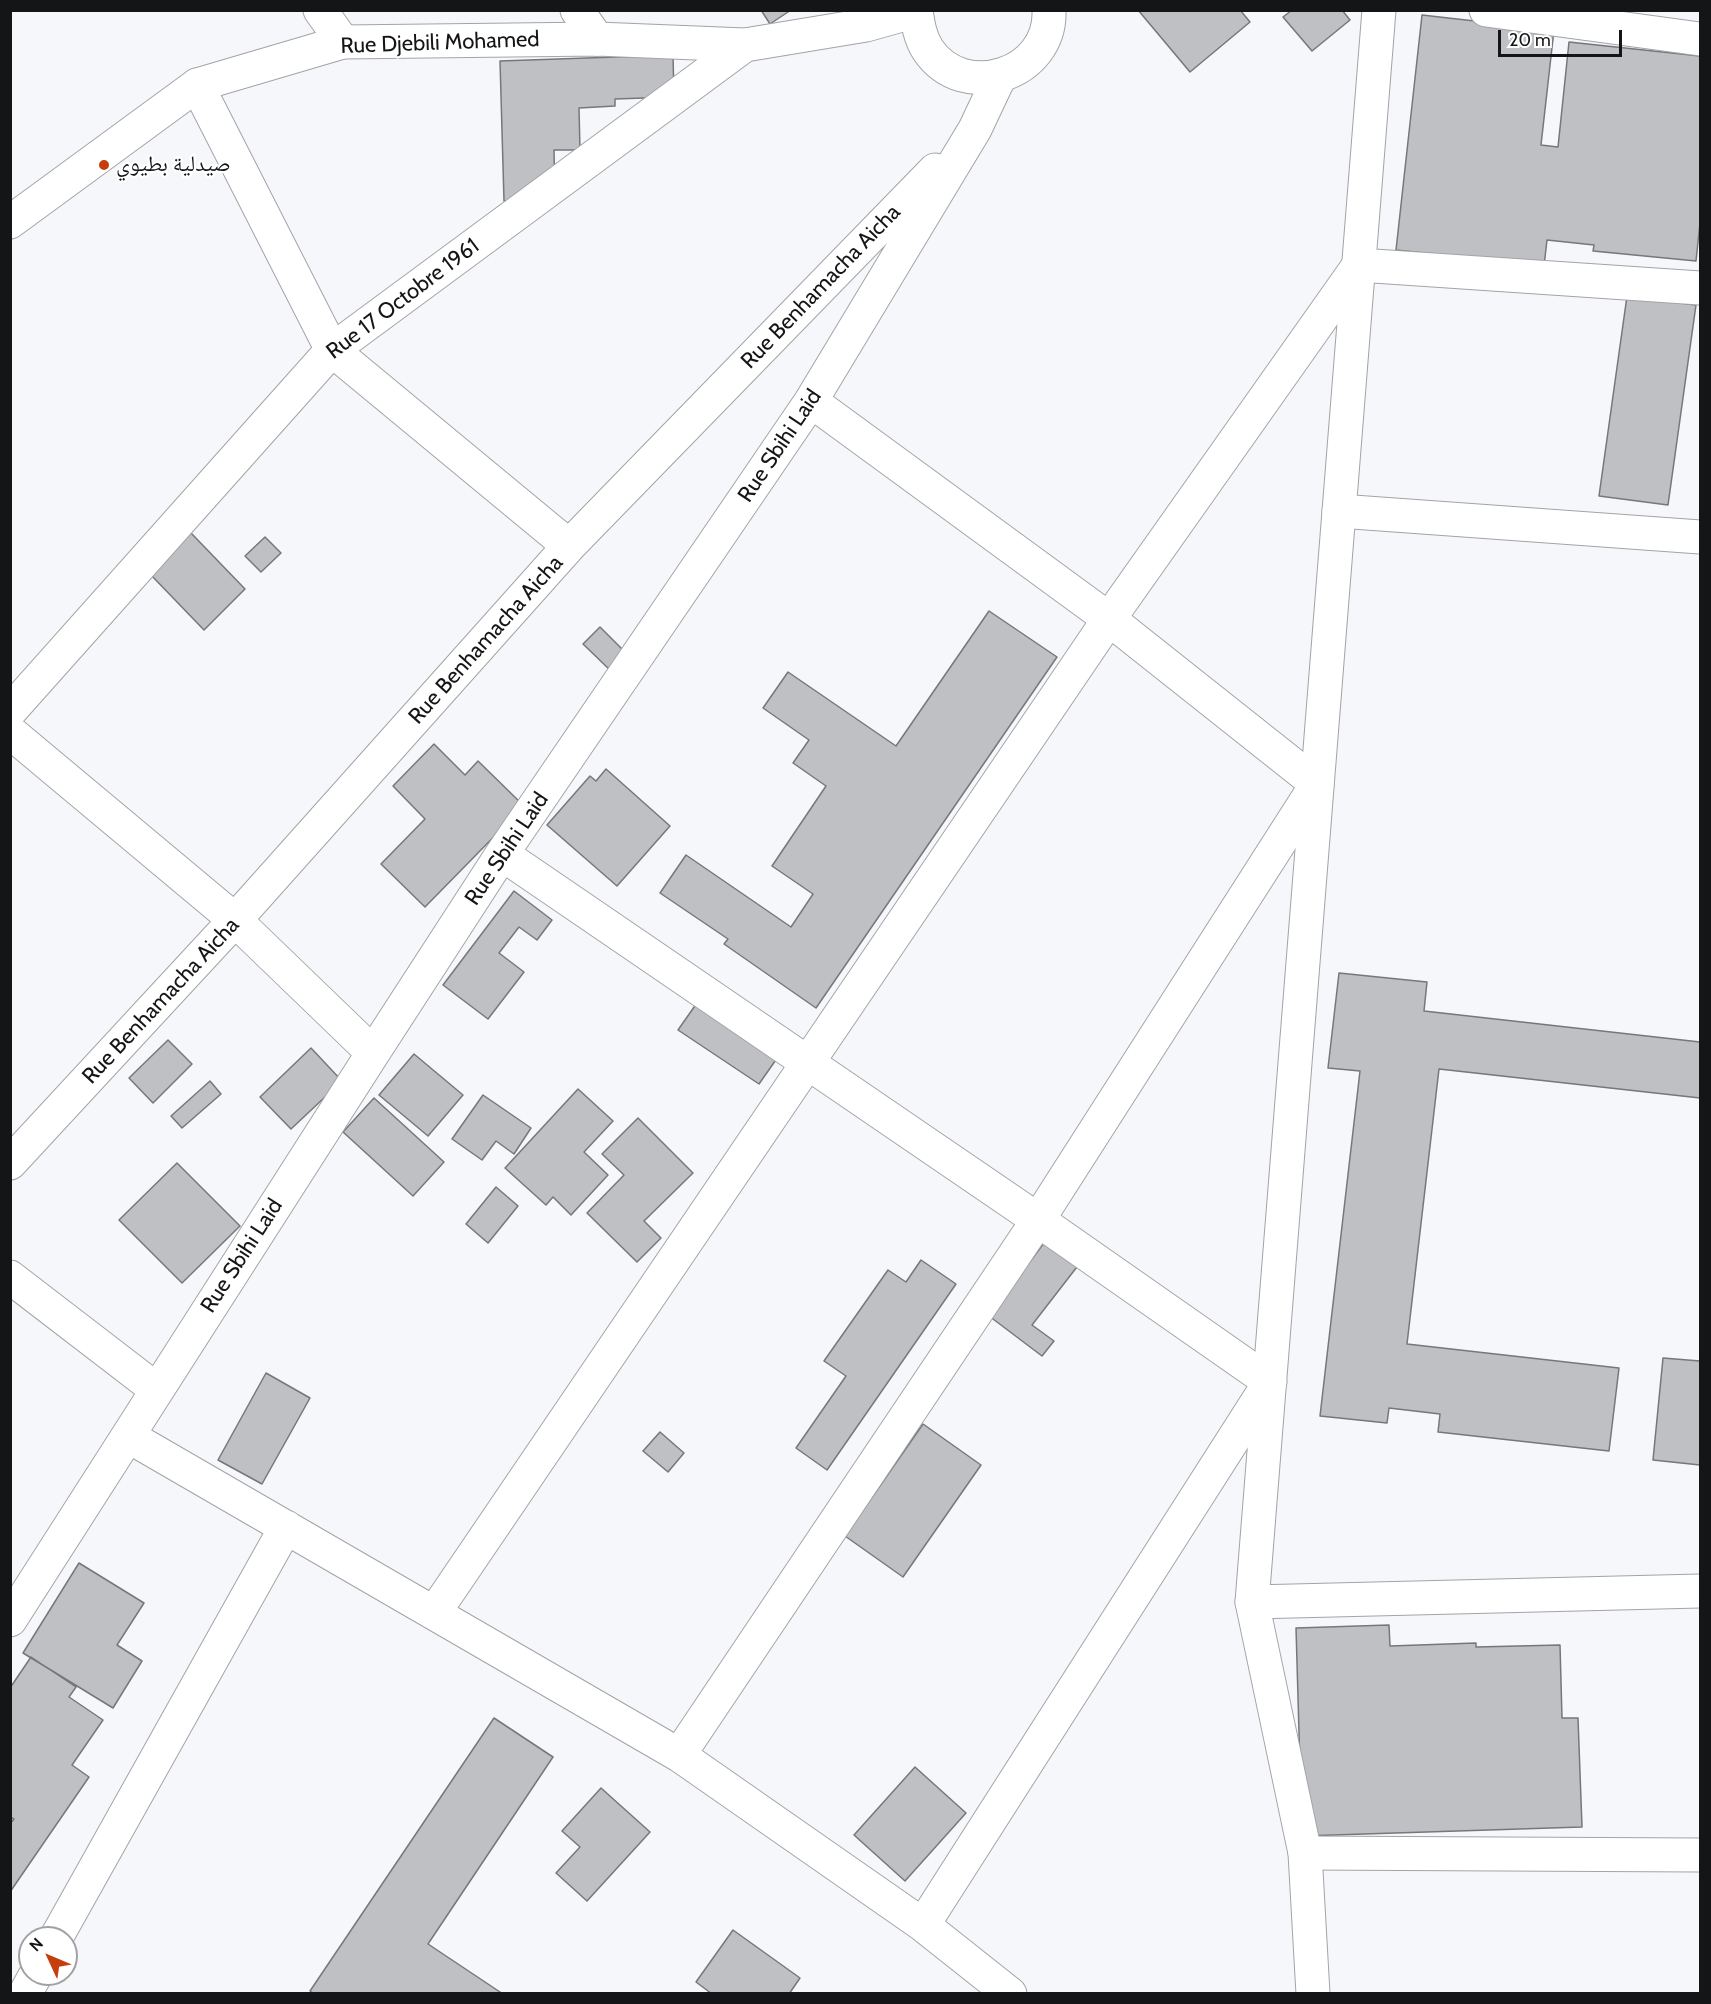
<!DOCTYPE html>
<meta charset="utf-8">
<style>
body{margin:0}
#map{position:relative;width:1711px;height:2004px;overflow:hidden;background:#f5f7fa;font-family:Cabin,sans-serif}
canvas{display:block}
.frame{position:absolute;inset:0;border:12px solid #141516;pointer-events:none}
.north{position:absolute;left:18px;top:1926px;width:60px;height:60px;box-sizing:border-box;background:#fff;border:2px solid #a1a1a2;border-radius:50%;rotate:314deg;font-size:16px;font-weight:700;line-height:24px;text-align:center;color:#141516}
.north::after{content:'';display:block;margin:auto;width:21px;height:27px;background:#c63e0d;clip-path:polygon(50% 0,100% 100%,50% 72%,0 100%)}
.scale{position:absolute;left:1498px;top:30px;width:124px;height:27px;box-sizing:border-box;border:3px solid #141516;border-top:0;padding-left:8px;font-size:18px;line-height:21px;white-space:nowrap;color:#141516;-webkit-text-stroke:4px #fff;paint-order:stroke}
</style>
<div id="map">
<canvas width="1711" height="2004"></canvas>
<div class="frame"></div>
<div class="north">N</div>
<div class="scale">20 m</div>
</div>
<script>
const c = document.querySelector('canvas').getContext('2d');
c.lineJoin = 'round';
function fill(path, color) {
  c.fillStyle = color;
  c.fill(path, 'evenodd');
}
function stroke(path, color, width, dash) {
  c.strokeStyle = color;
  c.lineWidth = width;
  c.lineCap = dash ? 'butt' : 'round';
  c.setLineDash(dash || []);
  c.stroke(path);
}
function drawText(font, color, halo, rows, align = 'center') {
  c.font = font + ' Cabin,"Noto Naskh Arabic",sans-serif';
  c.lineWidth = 4.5;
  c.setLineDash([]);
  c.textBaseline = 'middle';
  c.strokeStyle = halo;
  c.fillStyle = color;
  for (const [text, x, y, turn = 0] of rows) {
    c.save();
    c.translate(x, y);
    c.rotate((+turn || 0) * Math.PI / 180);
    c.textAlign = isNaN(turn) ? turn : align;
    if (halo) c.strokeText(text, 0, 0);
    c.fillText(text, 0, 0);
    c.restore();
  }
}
const building = new Path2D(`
 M761 10H791L770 24Z
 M1138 10H1240L1250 22 1190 72Z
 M1292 10H1342L1350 20 1312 51 1283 17Z
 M1422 15 1554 30 1541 145 1558 147 1569 42 1700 56V223L1696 261 1593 251 1594 245 1547 240 1544 266 1396 250Z
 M673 55 674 97 615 99V106L579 108 580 150H554L555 199 504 201 500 61Z
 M1627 296 1696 305 1668 505 1599 496Z
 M191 533 245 589 204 630 150 574Z
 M265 537 281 553 261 572 245 556Z
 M989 611 1057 657 816 1008 724 944 728 939 660 893 686 855 791 927 813 894 772 866 826 786 793 763 809 740 763 708 788 672 896 746Z
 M600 627 627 654 611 671 583 644Z
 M434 744 465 775 478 761 524 806 425 907 381 864 425 819 393 786Z
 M606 769 670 826 617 886 547 825 590 776 596 781Z
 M514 891 552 920 537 940 519 927 499 953 524 972 488 1019 443 985Z
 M1339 973 1427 982 1424 1011 1700 1042V1098L1439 1069 1407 1344 1619 1368 1609 1451 1438 1432 1440 1414 1389 1408 1387 1423 1320 1416 1360 1071 1328 1068Z
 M706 990 787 1044 759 1084 678 1030Z
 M168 1040 192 1064 153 1103 129 1078Z
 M311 1048 342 1081 291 1129 260 1097Z
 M414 1054 463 1095 428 1136 379 1095Z
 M210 1081 221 1094 182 1128 171 1116Z
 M578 1089 613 1121 584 1152 608 1175 571 1215 553 1197 546 1205 505 1168Z
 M483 1095 531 1128 514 1154 496 1141 482 1160 452 1139Z
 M374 1098 444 1162 413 1196 343 1132Z
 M638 1118 693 1173 644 1221 661 1238 637 1262 587 1213 624 1175 602 1154Z
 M177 1163 240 1226 182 1283 119 1220Z
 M496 1187 518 1206 488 1243 466 1224Z
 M1047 1239 1080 1263 1032 1325 1054 1341 1042 1356 989 1316Z
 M921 1260 956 1284 827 1470 796 1448 846 1376 824 1361 888 1270 906 1282Z
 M1663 1358 1700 1361V1465L1653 1460Z
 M266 1373 310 1398 262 1484 218 1460Z
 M923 1424 981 1465 903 1577 845 1536Z
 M660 1432 684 1453 668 1472 643 1451Z
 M79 1563 144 1603 117 1645 142 1661 113 1708 23 1653Z
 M1389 1625 1390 1646 1476 1643V1647L1560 1645 1562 1718H1578L1582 1827 1302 1836 1296 1628Z
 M31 1657 76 1687 69 1697 103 1720 72 1765 89 1777 10 1892V1824L14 1819 10 1817V1688Z
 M494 1718 553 1757 428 1944 503 1994H314L310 1991Z
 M915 1767 966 1813 905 1881 854 1835Z
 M601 1788 650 1832 587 1901 556 1873 580 1847 562 1831Z
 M733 1930 800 1978 789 1994H712L696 1982Z`);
const minor = new Path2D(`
 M320 10 343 42
 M577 10 597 39
 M1486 10 1700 39
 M197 85 332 350 569 546
 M1339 511 1700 537
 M10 711 332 350 745 45
 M10 732 235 920 373 1053
 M502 854 1038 1220 1270 1382 923 1925
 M10 1163 235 920 569 546 935 170
 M10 1277 157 1390
 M128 1436 679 1755 923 1925 1010 1994
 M1252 1602 1700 1591
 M434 1613 1109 619 1359 265 1700 288
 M10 1620 373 1053 502 854 811 401 975 129 1000 76
 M679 1755 1038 1220 1317 784 1109 619 811 401
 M1305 1853 1700 1855
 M56 1938 286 1527
 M25 1994 36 1974`);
const tertiary = new Path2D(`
 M1313 1994 1305 1853 1252 1602 1379 10`);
const secondary = new Path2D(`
 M916 10C918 24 920 38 928 50 964 103 1052 75 1049 10
 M10 222 197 85 343 42 597 39 745 45 866 25 916 11`);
const markers = [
 [104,165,6,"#c63e0d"]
];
const streetNames = [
 ["Rue Djebili Mohamed",440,43,-2],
 ["Rue Benhamacha Aicha",821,287,-46],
 ["Rue 17 Octobre 1961",403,299,-37],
 ["Rue Sbihi Laid",780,446,-56],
 ["Rue Benhamacha Aicha",486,640,-48],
 ["Rue Sbihi Laid",507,849,-56],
 ["Rue Benhamacha Aicha",161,1001,-47],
 ["Rue Sbihi Laid",242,1256,-57]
];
const poiNames = [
 ["صيدلية بطيوي",116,165]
];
fill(building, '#bec0c3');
stroke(building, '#757779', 1.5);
stroke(minor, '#a2a4a6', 35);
stroke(tertiary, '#a2a4a6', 35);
stroke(secondary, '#a2a4a6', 35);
stroke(minor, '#fff', 33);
stroke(tertiary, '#fff', 33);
stroke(secondary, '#fff', 33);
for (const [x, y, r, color] of markers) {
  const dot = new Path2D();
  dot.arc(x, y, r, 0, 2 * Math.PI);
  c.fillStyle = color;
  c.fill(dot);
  stroke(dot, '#fff', 2);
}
drawText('22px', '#141516', '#fff', streetNames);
drawText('22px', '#141516', '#fff', poiNames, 'left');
</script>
